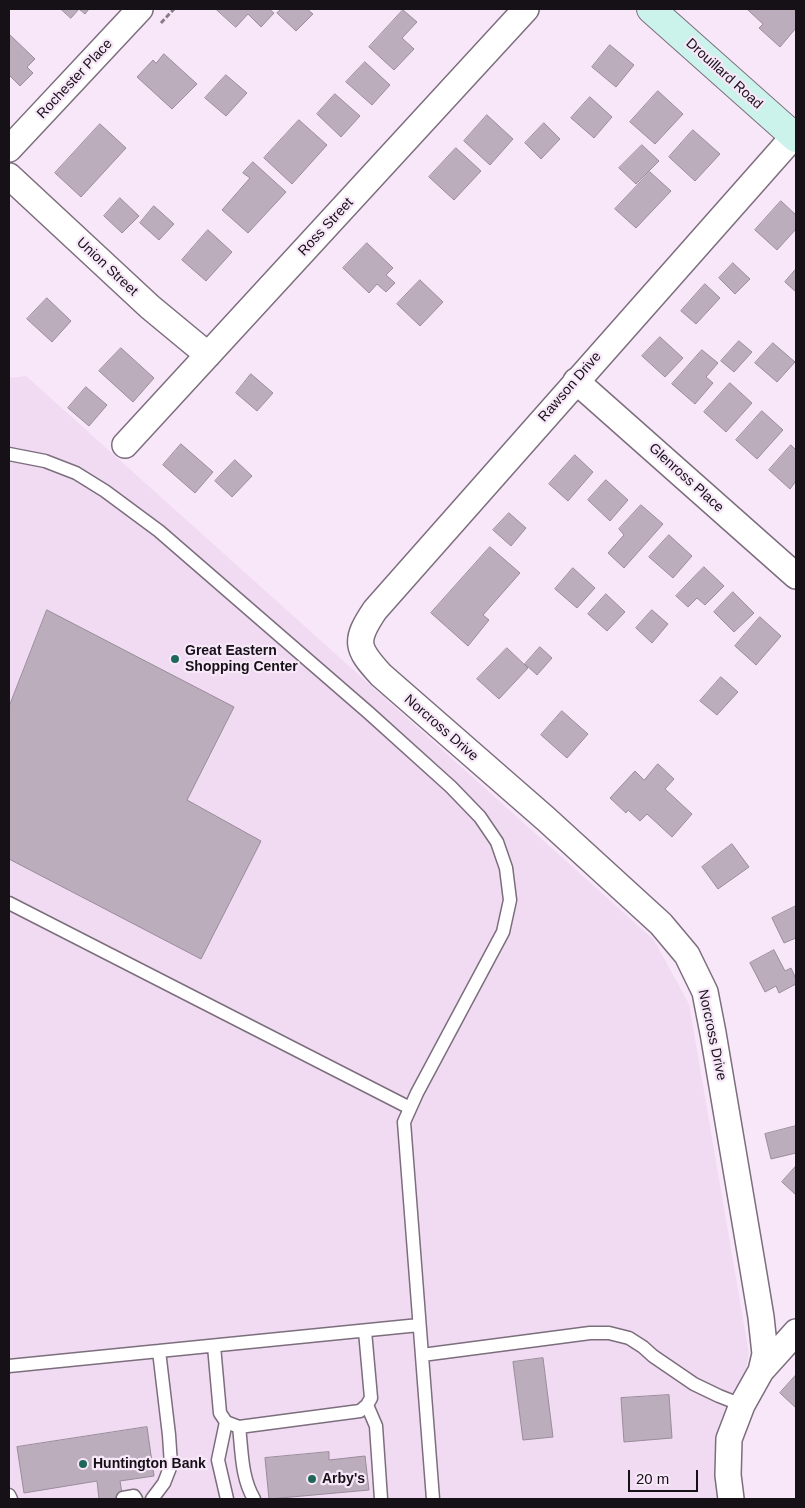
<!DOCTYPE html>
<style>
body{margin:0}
#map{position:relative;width:805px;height:1508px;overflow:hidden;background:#f7e7f8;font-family:Helvetica,sans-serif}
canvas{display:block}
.frame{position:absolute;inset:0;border:10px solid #161117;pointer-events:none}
.scale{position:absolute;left:628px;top:1470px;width:70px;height:22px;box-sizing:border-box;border:2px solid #161117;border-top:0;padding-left:6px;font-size:15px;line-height:18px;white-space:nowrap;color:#161117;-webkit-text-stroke:4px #f7e7f8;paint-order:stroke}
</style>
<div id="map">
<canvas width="805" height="1508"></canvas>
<div class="frame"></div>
<div class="scale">20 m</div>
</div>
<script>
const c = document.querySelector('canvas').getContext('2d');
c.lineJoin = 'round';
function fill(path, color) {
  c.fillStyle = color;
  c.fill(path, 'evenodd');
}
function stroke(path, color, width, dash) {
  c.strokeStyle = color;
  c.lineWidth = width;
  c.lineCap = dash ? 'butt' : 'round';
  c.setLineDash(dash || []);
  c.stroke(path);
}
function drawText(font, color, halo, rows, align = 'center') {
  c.font = font + ' Helvetica,sans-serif';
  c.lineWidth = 4.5;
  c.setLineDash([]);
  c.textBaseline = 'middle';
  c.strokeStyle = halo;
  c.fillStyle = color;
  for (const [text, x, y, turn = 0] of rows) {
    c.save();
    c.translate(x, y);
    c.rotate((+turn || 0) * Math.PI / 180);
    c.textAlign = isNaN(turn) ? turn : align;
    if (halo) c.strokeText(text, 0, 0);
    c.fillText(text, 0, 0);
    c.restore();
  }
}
const built = new Path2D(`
 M26 376 654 940 689 1004 749 1354 721 1499H9V378Z`);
const building = new Path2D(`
 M61 9H89L85 14 79 9 71 18Z
 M216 9H269L274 13 261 27 248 14 236 27Z
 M282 9H307L313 14 296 31 277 13Z
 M749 9H796V28L780 47 759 28 763 24 748 10Z
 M403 10 417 22 402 38 414 49 394 70 369 47Z
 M9 34 35 59 27 67 33 73 20 86 9 75Z
 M610 45 634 65 616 87 592 67Z
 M164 54 197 84 172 109 137 77 153 60 156 63Z
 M365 62 390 85 372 105 346 82Z
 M226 75 247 93 226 116 205 98Z
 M658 91 683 114 655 144 630 122Z
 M335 94 360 116 341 137 317 114Z
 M590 97 612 117 594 138 571 118Z
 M487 115 513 139 490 165 464 141Z
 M299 120 327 145 292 184 264 158Z
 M544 123 560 139 541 159 525 143Z
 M100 124 126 148 81 197 55 173Z
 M693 130 720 154 695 181 669 157Z
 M642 145 659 161 636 184 619 168Z
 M456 148 481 171 454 200 429 177Z
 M253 162 286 192 248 233 222 210 250 178 243 173Z
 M650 172 671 191 636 228 615 209Z
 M120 198 139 216 122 233 104 216Z
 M781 201 796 215V229L777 250 755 230Z
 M154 206 174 224 159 240 140 223Z
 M208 230 232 252 206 281 182 260Z
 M367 243 393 268 386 275 395 283 386 292 377 284 369 293 343 268Z
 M733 263 750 279 735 294 719 278Z
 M796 269V292L785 282Z
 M420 280 443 302 420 326 397 304Z
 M705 284 720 298 696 324 681 311Z
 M47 298 71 321 52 342 27 319Z
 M660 337 683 358 665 377 642 356Z
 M739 341 752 352 734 372 721 361Z
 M773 343 795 362 777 382 755 363Z
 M121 348 154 378 133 402 99 371Z
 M702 350 718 363 706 377 713 383 695 404 672 384Z
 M251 374 273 393 257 411 236 393Z
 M730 383 752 403 726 432 704 412Z
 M86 387 107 405 89 426 68 408Z
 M762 411 783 430 757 459 736 440Z
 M181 444 213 472 195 493 163 465Z
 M791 445 796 450V481L790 489 769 470Z
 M575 455 593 472 568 501 549 484Z
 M235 460 252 476 232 497 215 481Z
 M606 480 628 500 610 521 588 500Z
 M641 505 663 524 624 568 608 553 624 535 619 529Z
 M509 513 526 528 511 546 493 530Z
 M669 535 692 556 673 578 649 557Z
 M490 547 520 573 483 615 489 620 468 646 431 613Z
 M704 567 724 586 705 605 697 598 688 607 676 596Z
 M573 568 595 588 577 608 555 589Z
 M733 592 754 613 734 632 714 612Z
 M606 594 625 612 607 631 588 614Z
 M47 610 234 707 187 800 261 841 201 959 9 859V707Z
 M652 610 668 624 652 643 636 628Z
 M760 617 781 636 756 665 735 646Z
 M540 647 552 658 537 675 525 664Z
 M507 648 528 668 499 699 477 679Z
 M721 677 738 692 717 715 700 701Z
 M562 711 588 734 567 758 541 735Z
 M658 764 674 779 665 789 692 814 672 837 647 814 640 821 628 810 626 813 610 798 635 771 644 780Z
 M732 844 749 867 718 889 702 867Z
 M796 906V938L784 943 772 918Z
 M774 950 785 971 791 968 796 979V984L779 993 776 986 765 992 750 963Z
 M796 1126V1153L771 1159 765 1134Z
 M796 1166V1195L782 1182Z
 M543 1358 553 1437 523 1440 513 1362Z
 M796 1375V1408L780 1393Z
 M669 1395 672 1438 624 1442 621 1398Z
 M147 1427 154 1476 120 1481 123 1499H99L97 1481 24 1493 17 1447Z
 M329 1452V1460L365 1456 369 1490 269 1499 265 1458Z`);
const path = new Path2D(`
 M161 23 174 9`);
const lane = new Path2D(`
 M9 454 45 461 76 473 105 491 159 531 369 713 451 787 480 817 497 842 506 868 510 900 503 932 417 1093 404 1122 433 1499
 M9 903 410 1108
 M214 1346 220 1413 226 1422 239 1427 360 1411 367 1405 371 1398 365 1331
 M422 1355 590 1333H609L629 1338 643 1347 653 1356 694 1384 719 1396 742 1405
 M9 1366 419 1325
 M367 1405 376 1426 381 1499
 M226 1422 218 1460 227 1499
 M239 1427C242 1451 241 1477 254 1499
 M9 1495 11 1499
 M123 1498 134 1496 136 1499
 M152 1499 164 1483 171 1465 169 1435 159 1351`);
const street = new Path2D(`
 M9 149 140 9
 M9 176 150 307 208 355
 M576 381 796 576
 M125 445 526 9
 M761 1371 796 1332
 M731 1499 728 1475 729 1439 742 1405 761 1371 765 1354 761 1317 752 1263 713 1033 705 992 687 955 661 924 546 819 381 675C356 648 354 641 375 610L794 136`);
const secondary = new Path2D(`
 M651 9 796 138`);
const markers = [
 [175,659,5,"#20675b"],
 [83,1464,5,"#20675b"],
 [312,1479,5,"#20675b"]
];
const streetNames = [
 ["Drouillard Road",724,74,42],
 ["Rochester Place",75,79,-47],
 ["Ross Street",326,227,-47],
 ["Union Street",107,267,43],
 ["Rawson Drive",570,387,-49],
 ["Glenross Place",686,478,42],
 ["Norcross Drive",441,728,41],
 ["Norcross Drive",712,1035,78]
];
const poiNames = [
 ["Great Eastern",185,651],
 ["Shopping Center",185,667],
 ["Huntington Bank",93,1464],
 ["Arby's",322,1479]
];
fill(built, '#f0dbf2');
fill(building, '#bcadbd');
stroke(building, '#9a8c9b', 1);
stroke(lane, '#7c6e7d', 15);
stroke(street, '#7c6e7d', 28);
stroke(secondary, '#7c6e7d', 30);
stroke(path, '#877d88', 3, [5, 2.5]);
stroke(lane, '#fff', 12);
stroke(street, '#fff', 25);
stroke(secondary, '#cbf2eb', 28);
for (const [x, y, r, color] of markers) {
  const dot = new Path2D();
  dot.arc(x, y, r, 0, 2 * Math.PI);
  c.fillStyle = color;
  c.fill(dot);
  stroke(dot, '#f7e7f8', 2);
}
drawText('14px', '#161117', '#f7e7f8', streetNames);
drawText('bold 14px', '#161117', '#f7e7f8', poiNames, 'left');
</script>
